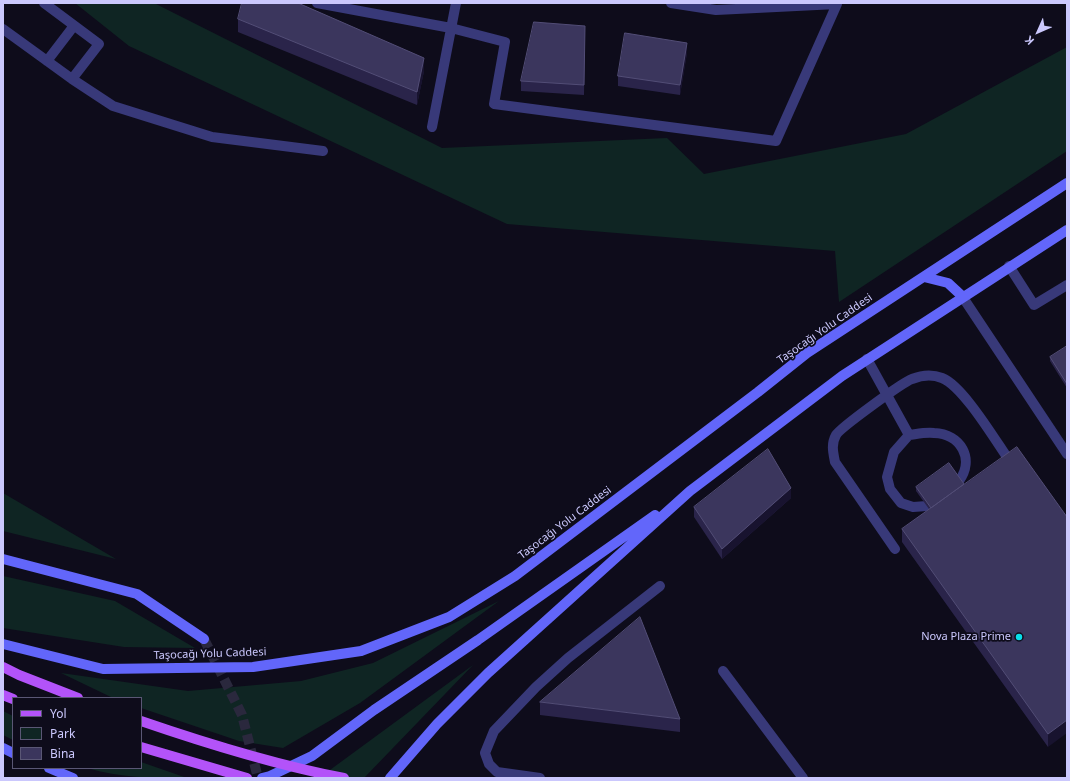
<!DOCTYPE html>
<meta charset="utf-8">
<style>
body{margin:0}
#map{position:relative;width:1070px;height:781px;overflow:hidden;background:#0e0c1b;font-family:"Noto Sans",sans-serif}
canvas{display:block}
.frame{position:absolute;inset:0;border:4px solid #cbc8fd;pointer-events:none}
.legend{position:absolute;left:12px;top:697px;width:130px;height:72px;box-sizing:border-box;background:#0e0c1b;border:1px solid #5a5775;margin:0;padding:5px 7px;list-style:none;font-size:12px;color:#cbc8fd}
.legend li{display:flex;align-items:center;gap:8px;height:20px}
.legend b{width:20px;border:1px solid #5a5775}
.north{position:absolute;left:1018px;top:12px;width:40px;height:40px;-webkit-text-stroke:3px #0e0c1b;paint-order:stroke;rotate:225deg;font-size:11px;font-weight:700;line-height:16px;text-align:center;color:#cbc8fd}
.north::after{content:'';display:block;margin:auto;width:14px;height:18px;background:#cbc8fd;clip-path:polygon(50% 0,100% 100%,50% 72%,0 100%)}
</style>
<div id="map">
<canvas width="1070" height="781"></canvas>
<div class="frame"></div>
<ul class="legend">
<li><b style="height:5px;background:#b353f9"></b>Yol</li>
<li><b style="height:11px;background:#0f2523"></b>Park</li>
<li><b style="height:11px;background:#3b365d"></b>Bina</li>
</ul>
<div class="north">K</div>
</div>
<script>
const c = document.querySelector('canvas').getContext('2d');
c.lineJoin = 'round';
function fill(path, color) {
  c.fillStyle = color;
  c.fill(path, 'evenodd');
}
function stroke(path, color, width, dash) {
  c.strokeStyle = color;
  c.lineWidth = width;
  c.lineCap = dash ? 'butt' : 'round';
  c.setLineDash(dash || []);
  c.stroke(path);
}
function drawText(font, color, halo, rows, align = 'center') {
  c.font = font + ' "Noto Sans",sans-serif';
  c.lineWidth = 3.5;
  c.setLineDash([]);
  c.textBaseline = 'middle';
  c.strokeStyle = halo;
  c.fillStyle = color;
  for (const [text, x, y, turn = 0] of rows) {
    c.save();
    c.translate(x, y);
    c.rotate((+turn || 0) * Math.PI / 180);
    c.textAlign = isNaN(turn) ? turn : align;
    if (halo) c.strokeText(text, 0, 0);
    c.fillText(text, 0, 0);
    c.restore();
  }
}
const green = new Path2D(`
 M75 3H154L442 148 667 138 704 174 906 134 1067 47V151L839 302 835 251 507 224 129 46Z
 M3 493 116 559 3 531Z
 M3 576 115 601 195 648 124 647 3 628Z
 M499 601 360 703 283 748 239 741 141 708V698H113L61 673 188 691 301 681 373 663Z
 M473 665 364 778H319Z
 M3 711 13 716V740L3 735Z
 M141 762 187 778C152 778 120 778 87 768H141Z`);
const secondaryTunnel = new Path2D(`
 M204 639 242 715 258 778`);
const service = new Path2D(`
 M44 3 99 44 72 79
 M317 3 451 28 505 42 494 104 776 141 837 4 716 10 671 3
 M3 29 72 79 113 106 212 137 323 151
 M47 61 73 27
 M432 127 456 3
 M1009 266 1034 305 1067 285
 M867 359 909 435 894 452 887 477 890 489 901 503 913 507 927 506
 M909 435C917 434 926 432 934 433 961 434 975 459 959 481
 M895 549 835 462C833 452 831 444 836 435 840 428 903 382 912 379 922 375 932 374 942 378 963 386 995 440 1009 460
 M723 671 803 778
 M540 778 497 772 489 764 485 753 494 731 536 687 568 658 660 586`);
const minor = new Path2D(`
 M962 296 1067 454`);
const secondary = new Path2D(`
 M924 277 948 283 962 296
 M3 559 137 594 204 639
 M3 644 103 669 253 667 361 651 449 617 515 576 758 392 807 353 1067 183
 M3 748 13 753
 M49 768 73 778
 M262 778 270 776 312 756 374 710 478 640 655 515
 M390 778 437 724 488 673 690 491 842 376 1067 230`);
const primary = new Path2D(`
 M3 667 19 675 78 698
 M3 695 13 699
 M141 721C208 744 275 765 344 778
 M141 747 247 778`);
const wall = new Path2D(`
 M238 19 424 71 417 105 238 32Z
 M585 26 584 95 521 91V81Z
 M687 53 680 95 618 86V76Z
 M1067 346V388L1050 361V357Z
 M964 484 1067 517 1048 747 902 542V529L929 509 916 491V487Z
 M791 498 722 559 694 517V507Z
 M540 702 680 719V732L540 715Z`);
const shadedWall = new Path2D(`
 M687 43V53L680 95V85Z
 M424 58V71L417 105V92Z
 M791 488V498L722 559V549Z
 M1067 720V733L1048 747V734Z`);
const building = new Path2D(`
 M242 3H298L424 58 417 92 238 19Z
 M534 22 585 26 584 85 521 81Z
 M625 33 687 43 680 85 618 76Z
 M1067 346V384L1050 357Z
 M1017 447 1067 517V720L1048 734 902 529Z
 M768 449 791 488 722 549 694 507Z
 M949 463 964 484 931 508 916 487Z
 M640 617 680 719 540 702Z`);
const markers = [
 [1019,637,4,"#08dde9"]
];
const streetNames = [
 ["Taşocağı Yolu Caddesi",825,329,-35],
 ["Taşocağı Yolu Caddesi",565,523,-37],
 ["Taşocağı Yolu Caddesi",210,654,-2]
];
const poiNames = [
 ["Nova Plaza Prime",1011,637]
];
fill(green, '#0f2523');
stroke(secondaryTunnel, '#2a283d', 10, [10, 5]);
stroke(service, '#383979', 10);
stroke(minor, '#383979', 10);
stroke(secondary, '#6266fa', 10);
stroke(primary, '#b353f9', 10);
fill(wall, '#2a244a');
fill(shadedWall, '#18132f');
fill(building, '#3b365d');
stroke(building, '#524d76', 1);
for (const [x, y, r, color] of markers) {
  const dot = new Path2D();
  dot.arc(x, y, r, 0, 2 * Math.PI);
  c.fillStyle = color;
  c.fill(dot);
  stroke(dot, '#0e0c1b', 1.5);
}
drawText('11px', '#cbc8fd', '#0e0c1b', streetNames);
drawText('11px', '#cbc8fd', '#0e0c1b', poiNames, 'right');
</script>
